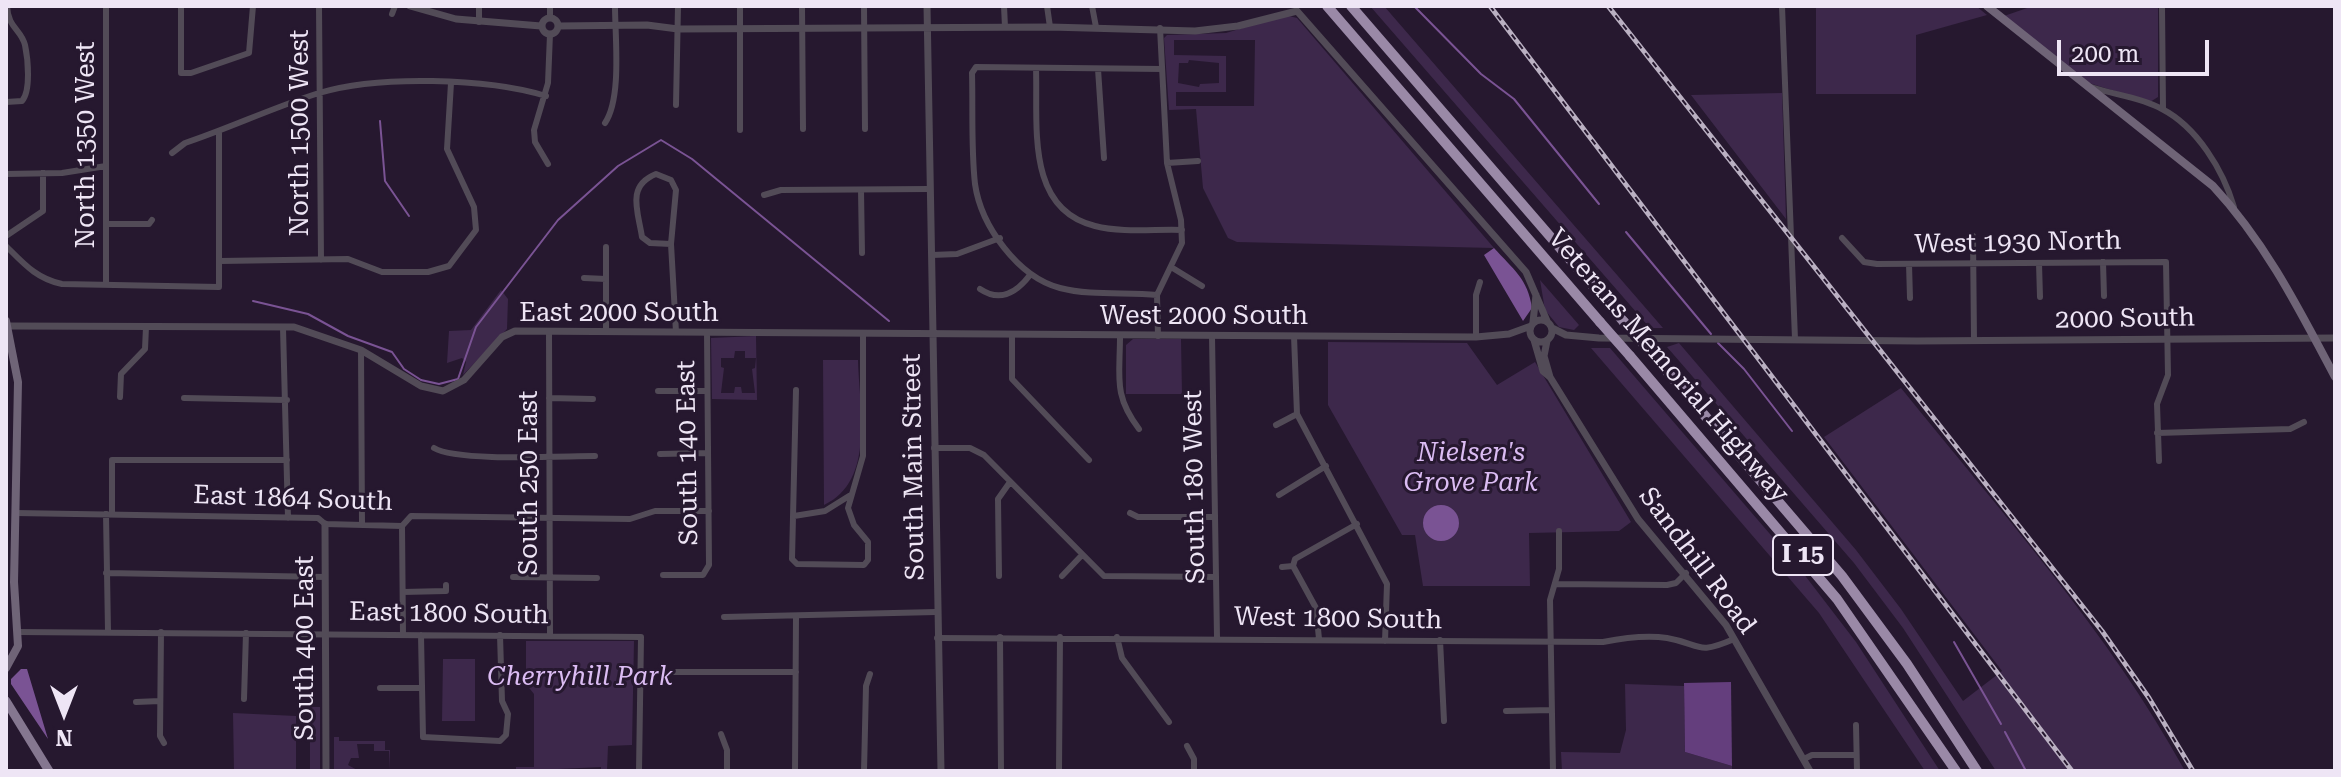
<!DOCTYPE html>
<style>
body{margin:0}
#map{position:relative;width:2341px;height:777px;overflow:hidden;background:#26182f;font-family:"Roboto Serif",serif}
canvas{display:block}
.frame{position:absolute;inset:0;border:8px solid #eee5f5;pointer-events:none}
.north{position:absolute;left:24px;top:673px;width:80px;height:80px;-webkit-text-stroke:6px #26182f;paint-order:stroke;rotate:180deg;font-size:22px;font-weight:700;line-height:32px;text-align:center;color:#eee5f5}
.north::after{content:'';display:block;margin:auto;width:28px;height:36px;background:#eee5f5;clip-path:polygon(50% 0,100% 100%,50% 72%,0 100%)}
.scale{position:absolute;left:2057px;top:40px;width:152px;height:36px;box-sizing:border-box;border:4px solid #eee5f5;border-top:0;padding-left:10px;font-size:24px;line-height:28px;white-space:nowrap;color:#eee5f5;-webkit-text-stroke:6px #26182f;paint-order:stroke}
</style>
<div id="map">
<canvas width="2341" height="777"></canvas>
<div class="frame"></div>
<div class="north">N</div>
<div class="scale">200 m</div>
</div>
<script>
const c = document.querySelector('canvas').getContext('2d');
c.lineJoin = 'round';
function fill(path, color) {
  c.fillStyle = color;
  c.fill(path, 'evenodd');
}
function stroke(path, color, width, dash) {
  c.strokeStyle = color;
  c.lineWidth = width;
  c.lineCap = dash ? 'butt' : 'round';
  c.setLineDash(dash || []);
  c.stroke(path);
}
function drawText(font, color, halo, rows, align = 'center') {
  c.font = font + ' "Roboto Serif",serif';
  c.lineWidth = 6;
  c.setLineDash([]);
  c.textBaseline = 'middle';
  c.strokeStyle = halo;
  c.fillStyle = color;
  for (const [text, x, y, turn = 0] of rows) {
    c.save();
    c.translate(x, y);
    c.rotate((+turn || 0) * Math.PI / 180);
    c.textAlign = isNaN(turn) ? turn : align;
    if (halo) c.strokeText(text, 0, 0);
    c.fillText(text, 0, 0);
    c.restore();
  }
}
const green = new Path2D(`
 M1370 6H1384L1663 328H1650Z
 M1816 6H1976L1987 15 1916 35V94H1816Z
 M2033 6H2158V97L2150 102 2089 83 2004 16Z
 M1285 15 1297 18 1494 248 1237 242 1228 238 1203 188 1196 109 1169 110 1164 38 1167 35 1226 33ZM1174 40H1255L1254 106H1176V92H1226V56L1174 55ZM1189 60 1219 63V83L1200 84 1199 87 1178 83 1179 63H1188Z
 M1782 93 1786 219 1691 95Z
 M1540 280 1579 325 1574 330 1559 327 1545 310Z
 M501 290 508 299 507 329 463 375 466 362 462 358 447 363 449 331 471 330Z
 M756 336 757 400 712 399 711 338ZM735 351H745V358H756L755 368 752 369 755 393H742L741 387H735L734 393H721L724 368 721 367V358H734Z
 M1133 339H1181L1182 394H1126V345Z
 M1328 342 1467 343 1497 385 1535 362 1631 522 1619 531 1529 533 1530 586H1423L1415 535H1402L1328 405Z
 M1679 343 1856 550 1901 609 1963 701 2002 671 1824 437 1901 388C2000 511 2109 632 2185 771H1996L1903 628 1854 563 1667 347Z
 M1591 348H1610L1800 569 1856 642 1940 771H1925L1819 613Z
 M823 360H858C859 406 876 481 824 505Z
 M526 641H634L632 745 608 746 607 771H601V767L516 771V767H534V694L526 684Z
 M443 659H475V721H442Z
 M1625 684 1684 686 1685 752 1732 766V771H1562L1561 752 1620 753 1626 730Z
 M310 707H320V771H310Z
 M233 713 296 716V771H234Z
 M334 737H339V741H385V750H390V771H375L390 770 389 751H374V744H357L359 758H351L348 765 359 771H334Z`);
const forest = new Path2D(`
 M1731 682 1732 766 1685 752 1684 683Z`);
const water = new Path2D(`
 M1494 248C1513 269 1528 279 1532 308L1523 321 1484 255Z
 M1423 523a18 18 0 1 1 36 0a18 18 0 1 1-36 0Z
 M21 669H27L48 739 11 684V679Z`);
const stream = new Path2D(`
 M1414 6 1481 74 1514 99 1599 204
 M380 121 385 181 409 216
 M1626 232 1711 334
 M253 301 308 314 348 336 392 352 404 369 421 380 439 384 458 379 476 327 558 220 618 166 661 140 692 159 889 321
 M1718 343 1744 369 1792 431
 M1954 642 2001 724
 M2005 732 2026 771`);
const minor = new Path2D(`
 M106 6V284
 M181 6V73H191L249 53 253 6
 M319 6 321 260
 M479 6V22
 M550 6V17
 M740 6V130
 M802 6 803 129
 M864 6 865 129
 M1004 6 1005 27
 M1047 6 1050 27
 M1092 6 1096 27
 M1782 6 1795 339
 M2162 6 2163 109
 M392 14 395 6
 M1036 68C1038 125 1025 209 1095 226 1122 233 1154 229 1182 230
 M1098 69 1104 158
 M2091 87C2114 95 2140 97 2162 109 2197 127 2223 170 2234 207
 M6 102 22 101C31 91 28 59 25 45 21 29 8 28 7 6
 M676 105 678 6
 M605 123C622 98 615 37 615 6
 M172 153 185 143C230 128 274 107 319 93 378 75 487 78 546 96
 M1167 163 1198 161
 M548 164 535 142 534 130 548 83 550 34
 M6 174 62 173 106 166
 M861 190 862 253
 M764 195 781 190 929 189
 M106 224H149L152 220
 M6 236 43 211V173
 M1973 236 1974 341
 M1842 238 1864 262 1877 264 2166 262 2168 375 2157 404 2159 461
 M671 244 650 243 642 237C638 211 626 186 656 174L671 180 676 190 671 244 676 332
 M6 246C24 264 37 279 62 284L219 287V131
 M606 247V331
 M932 255 957 254 1000 238
 M220 261 348 259 382 272H428L449 266 476 230 474 207 447 149 451 83
 M2103 262 2104 296
 M2039 263 2040 297
 M1909 264 1910 298
 M1171 267 1202 286
 M584 278 606 279
 M980 289C1001 303 1017 292 1030 275
 M1157 295C1126 292 1091 296 1060 288 1018 277 981 226 975 184 971 148 973 110 972 73L976 67 1162 69
 M283 328 288 518
 M549 331 550 635
 M1012 334V379L1089 460
 M1120 336C1120 377 1113 395 1139 429
 M1158 336 1157 295 1182 243 1181 220 1167 163 1160 28
 M1212 336 1217 637
 M1294 336 1297 414 1387 584 1385 641
 M1476 337V295L1480 282
 M361 350 362 524
 M796 390 792 559 797 564 864 565 868 560V542L854 525 848 508 863 456V335
 M658 391H707
 M120 397 121 374 145 349 146 327
 M184 398 287 400
 M549 398 593 399
 M1276 425 1297 414
 M2157 433 2290 429 2304 422
 M434 448C457 462 562 456 595 456
 M934 448H970L984 455 1104 576 1216 577
 M660 454 708 453
 M1279 495 1326 466
 M15 513 318 518 325 524 402 526
 M1130 513 1138 517H1215
 M106 514 108 631
 M112 514V460H287
 M794 516 825 511 849 496
 M402 526 411 516 630 519 655 511H709
 M402 526 403 635
 M1293 566 1316 608 1319 639
 M1282 567 1293 566 1295 559 1357 524
 M106 573 325 577
 M663 575H703L709 565 707 333
 M999 576 998 499 1010 482
 M1062 576 1082 555
 M513 577 597 578
 M1555 584 1667 585 1676 583 1686 573
 M403 592 446 591V585
 M724 617 936 612
 M18 632 641 637 639 771
 M161 632 160 736 164 743
 M421 635 423 737 500 741 506 735 508 714 502 701 500 635
 M1000 637 1001 771
 M1117 637 1122 658 1169 722
 M937 638 1603 642C1623 638 1647 635 1667 638 1702 644 1695 656 1734 639
 M1440 640 1444 721
 M640 672H796
 M380 688H421
 M244 699 246 633
 M136 702 160 701
 M1506 711 1552 710
 M1856 725 1857 771
 M721 734 727 750V771
 M1187 746 1194 759V771
 M1804 759 1812 755H1856
 M795 771 796 617
 M864 771 866 686 870 674
 M1059 771 1060 637
 M1553 771 1550 600 1559 569V531`);
const tertiary = new Path2D(`
 M410 6 456 19 541 26
 M927 6 941 771
 M542 26a8 8 0 1 1 16 0a8 8 0 1 1-16 0Z
 M558 26 647 25 678 29 1050 27 1195 31 1238 26 1297 11 1526 272 1547 321
 M1530 331a11 11 0 1 1 22 0a11 11 0 1 1-22 0Z
 M1533 322 1536 295
 M9 326 294 327 361 350 421 386 443 391 464 380 502 337 515 331 1476 337 1509 334 1531 326
 M1552 328 1566 335 1599 338 1917 341 2335 338
 M1534 340 1543 371 1550 377 1638 519 1726 625 1810 771
 M1547 341 1544 356 1550 377
 M325 524 326 771`);
const secondary = new Path2D(`
 M1987 6 2213 186C2266 243 2299 309 2335 377
 M6 321 18 382 14 582 18 646 6 668`);
const primary = new Path2D(`
 M6 701 49 771`);
const motorway = new Path2D(`
 M1327 6 1600 322
 M1351 6 1624 322
 M1653 355 1842 576 1907 664 1977 771
 M1630 356 1837 599 1956 771`);
const rail = new Path2D(`
 M1490 6 2072 771
 M1608 6 2102 631 2149 698 2193 771`);
const motorwayBridge = new Path2D(`
 M1600 322 1630 356
 M1624 322 1653 355`);
const shields = [
 [1803,555,60]
];
const shieldNames = [
 ["I 15",1803,555]
];
const streetNames = [
 ["North 1500 West",300,133,-90],
 ["North 1350 West",86,145,-90],
 ["West 1930 North",2018,243,-1],
 ["East 2000 South",619,313],
 ["West 2000 South",1204,316],
 ["2000 South",2125,319,-1],
 ["Veterans Memorial Highway",1668,366,49],
 ["South 140 East",688,453,-91],
 ["South Main Street",914,467,-91],
 ["South 250 East",529,483,-90],
 ["South 180 West",1195,487,-91],
 ["East 1864 South",293,499,2],
 ["Sandhill Road",1697,561,53],
 ["East 1800 South",449,614,1],
 ["West 1800 South",1338,619,1],
 ["South 400 East",305,648,-90]
];
const parkNames = [
 ["Nielsen's",1471,453],
 ["Grove Park",1471,483],
 ["Cherryhill Park",580,677]
];
fill(green, '#3d284b');
fill(forest, '#643e7d');
fill(water, '#7a5394');
stroke(stream, '#7a5394', 2);
stroke(minor, '#524b57', 6);
stroke(tertiary, '#524b57', 7);
stroke(secondary, '#6f6477', 8);
stroke(primary, '#857790', 9);
stroke(motorway, '#9a89a7', 10);
stroke(rail, '#bab0c2', 5);
stroke(rail, '#26182f', 2, [6]);
stroke(motorwayBridge, '#9a89a7', 10);
for (const [x, y, w] of shields) {
  const box = new Path2D();
  box.roundRect(x - w / 2, y - 20, w, 40, 6);
  c.fillStyle = '#26182f';
  c.fill(box);
  stroke(box, '#eee5f5', 2);
}
drawText('bold 24px', '#eee5f5', null, shieldNames);
drawText('26px', '#eee5f5', '#26182f', streetNames);
drawText('italic 26px', '#dbbcf3', '#26182f', parkNames);
</script>
